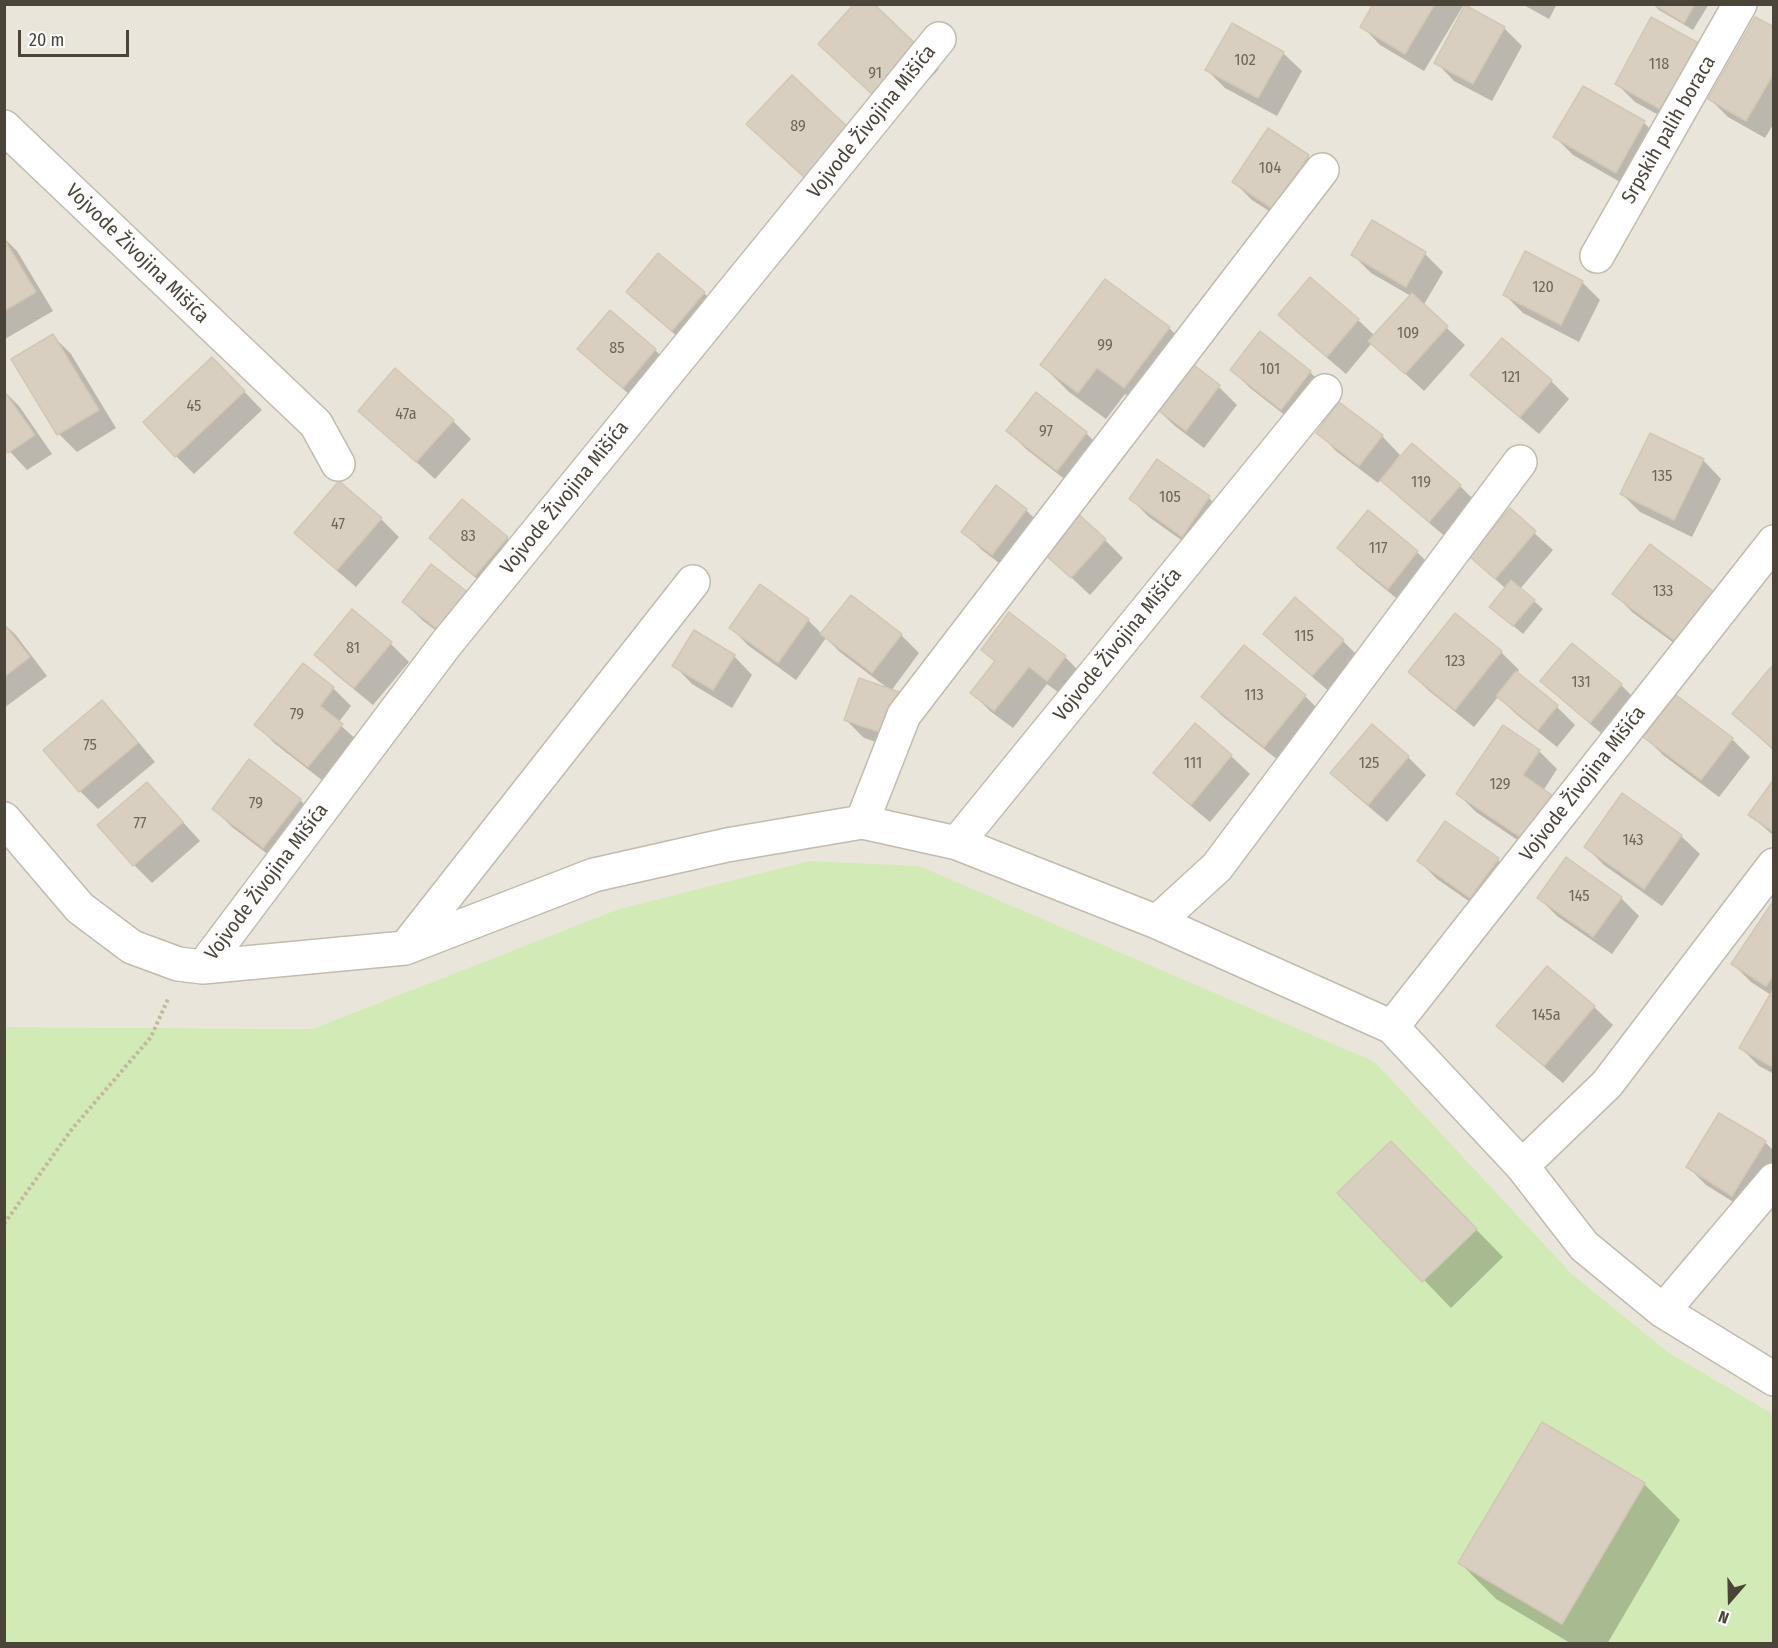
<!DOCTYPE html>
<meta charset="utf-8">
<style>
body{margin:0}
#map{position:relative;width:1778px;height:1648px;overflow:hidden;background:#f6f3ec;font-family:"Fira Sans Condensed",sans-serif}
canvas{display:block}
.frame{position:absolute;inset:0;border:6px solid #4b4439;pointer-events:none}
.north{position:absolute;left:1700px;top:1570px;width:60px;height:60px;-webkit-text-stroke:4px #fff;paint-order:stroke;rotate:200deg;font-size:16px;font-weight:700;line-height:24px;text-align:center;color:#4b4439}
.north::after{content:'';display:block;margin:auto;width:21px;height:27px;background:#4b4439;clip-path:polygon(50% 0,100% 100%,50% 72%,0 100%)}
.scale{position:absolute;left:18px;top:30px;width:111px;height:27px;box-sizing:border-box;border:3px solid #4b4439;border-top:0;padding-left:8px;font-size:18px;line-height:21px;white-space:nowrap;color:#4b4439;-webkit-text-stroke:4px #fff;paint-order:stroke}
</style>
<div id="map">
<canvas width="1778" height="1648"></canvas>
<div class="frame"></div>
<div class="north">N</div>
<div class="scale">20 m</div>
</div>
<script>
const c = document.querySelector('canvas').getContext('2d');
c.lineJoin = 'round';
function fill(path, color) {
  c.fillStyle = color;
  c.fill(path, 'evenodd');
}
function stroke(path, color, width, dash) {
  c.strokeStyle = color;
  c.lineWidth = width;
  c.lineCap = dash ? 'butt' : 'round';
  c.setLineDash(dash || []);
  c.stroke(path);
}
function drawText(font, color, halo, rows, align = 'center') {
  c.font = font + ' "Fira Sans Condensed",sans-serif';
  c.lineWidth = 6;
  c.setLineDash([]);
  c.textBaseline = 'middle';
  c.strokeStyle = halo;
  c.fillStyle = color;
  for (const [text, x, y, turn = 0] of rows) {
    c.save();
    c.translate(x, y);
    c.rotate((+turn || 0) * Math.PI / 180);
    c.textAlign = isNaN(turn) ? turn : align;
    if (halo) c.strokeText(text, 0, 0);
    c.fillText(text, 0, 0);
    c.restore();
  }
}
const residential = new Path2D(`
 M5 5H1773V1414L1668 1352 1572 1274 1375 1062 809 861 620 909 312 1029 5 1027Z`);
const green = new Path2D(`
 M809 861 919 866 1375 1062 1572 1274 1668 1352 1773 1414V1643L5 1644V1027L312 1029 619 909Z`);
const shadow = new Path2D(`
 M1375 4H1461L1463 6 1424 71 1380 45 1362 26Z
 M1522 4H1557L1549 19Z
 M1653 4H1709L1693 30 1659 10Z
 M1652 19 1686 130 1635 102 1617 84Z
 M1504 28 1522 46 1492 101 1454 81 1436 62Z
 M1774 29V123L1765 138 1728 117 1710 99Z
 M921 51 939 69 895 115Z
 M1283 53 1302 71 1277 116 1225 88 1207 70Z
 M1583 88 1644 123 1663 141 1634 190 1573 155 1555 137Z
 M1308 157 1326 175 1292 226 1252 200 1234 182Z
 M4 238 17 251 53 311 5 339Z
 M1425 254 1443 272 1423 306 1465 345 1424 391 1372 343 1346 374 1298 333 1280 315 1310 279 1358 320 1375 336 1411 296 1371 273 1353 255Z
 M659 255 704 293 722 311 691 348 646 310 628 292Z
 M1582 282 1600 300 1579 342 1523 313 1505 295Z
 M610 312 655 350 674 368 642 405 597 367 579 349Z
 M1169 328 1196 355 1190 364 1219 387 1237 405 1204 448 1175 426 1156 408 1152 414 1125 394 1106 419 1069 392 1042 365Z
 M53 336 71 354 116 428 77 452 59 434Z
 M1232 370 1310 372 1328 390 1300 427 1250 388Z
 M1472 375 1551 381 1569 399 1539 434 1490 393Z
 M230 377 262 410 194 474 176 456Z
 M4 391 19 406 52 454 27 470 4 445Z
 M360 411 453 421 471 439 435 479Z
 M1008 431 1086 433 1104 451 1076 488 1026 449Z
 M1318 432 1382 436 1400 455 1392 465 1394 466 1412 445 1460 486 1478 504 1448 539 1400 498 1381 479 1378 483 1336 451Z
 M1703 460 1721 479 1692 537 1640 512 1622 494Z
 M1158 461 1209 498 1227 516 1201 554 1149 517 1131 499Z
 M462 501 507 538 525 556 494 593 449 556 431 538Z
 M1026 510 1044 528 1011 572 982 550 963 532Z
 M1510 511 1553 550 1520 589 1543 609 1523 634 1491 607 1506 589 1471 556Z
 M381 519 399 537 356 587 314 551 296 532Z
 M1105 540 1123 558 1090 595 1044 552Z
 M1650 546 1712 592 1730 610 1694 658 1632 612 1614 593Z
 M1339 548 1417 552 1435 570 1406 606 1357 566Z
 M431 566 459 648 422 620 404 602Z
 M353 611 391 644 409 662 373 705 334 673 316 654Z
 M1009 615 1065 657 1083 675 1066 698 1047 684 1013 728 990 711 972 693 996 662 983 649Z
 M1456 615 1501 652 1519 670 1517 674 1557 707 1575 725 1557 747 1516 714 1498 697 1474 727 1428 690 1410 672Z
 M808 620 822 634 901 635 919 653 891 691 898 693 916 711 903 751 864 738 846 720 890 690 840 652 826 638 796 680 749 646 731 628Z
 M4 624 15 634 47 676 4 708Z
 M694 632 734 656 752 675 732 708 692 684 674 665Z
 M1265 634 1343 641 1361 659 1331 693 1283 652Z
 M1774 671V751L1734 714Z
 M1542 681 1621 685 1639 703 1609 740 1561 699Z
 M333 688 351 706 338 723 360 743 327 784 274 743 256 724Z
 M1305 696 1323 714 1283 764 1221 715 1203 697Z
 M102 702 120 720 155 762 98 809 80 791 45 750Z
 M1195 726 1231 756 1250 774 1210 822 1173 791 1155 773Z
 M1645 737 1732 739 1750 757 1719 797 1663 755Z
 M1539 751 1557 769 1543 791 1551 796 1570 815 1541 856 1476 812 1458 794Z
 M1408 757 1426 775 1387 822 1350 791 1332 773Z
 M249 762 300 800 318 818 282 865 232 827 214 809Z
 M1774 782V836L1750 815Z
 M1623 795 1681 836 1700 854 1662 906 1604 865 1586 847Z
 M165 802 200 841 152 883 134 865Z
 M1498 860 1516 878 1489 915 1437 879 1419 861Z
 M1539 898H1621L1639 916 1612 954 1557 916Z
 M1774 902V1074L1759 1066 1741 1048 1771 995 1751 982 1733 964Z
 M1548 968 1594 1007 1613 1025 1563 1083 1517 1044 1499 1026Z
 M1765 1142 1774 1151V1176L1751 1213 1706 1185 1688 1167Z
 M1418 1170 1503 1257 1451 1308 1424 1280Z
 M1543 1424 1644 1484 1680 1520 1607 1644H1572L1496 1599 1460 1563Z`);
const building = new Path2D(`
 M854 4H874L922 50 876 98 818 44Z
 M1373 4H1435L1405 54 1360 27Z
 M1653 4H1695L1684 23Z
 M1465 5 1505 27 1473 84 1434 63Z
 M1651 17 1704 46 1667 113 1615 84Z
 M1755 17 1774 27V73L1746 121 1708 99Z
 M1232 23 1284 52 1258 98 1205 70Z
 M792 75 851 130 805 178 746 124Z
 M1583 86 1645 121 1616 173 1553 137Z
 M1268 128 1309 155 1273 209 1232 182Z
 M1372 220 1426 252 1406 287 1351 255Z
 M4 239 36 292 4 311Z
 M1525 251 1583 281 1561 325 1503 295Z
 M658 253 705 292 672 331 626 292Z
 M1310 277 1359 319 1327 357 1278 315Z
 M1105 279 1170 327 1124 388 1097 368 1078 393 1040 365Z
 M1412 293 1448 326 1405 374 1368 341Z
 M610 310 656 349 623 388 577 349Z
 M1260 331 1311 371 1281 410 1230 370Z
 M53 334 99 410 57 435 11 359Z
 M1502 338 1552 380 1520 417 1470 375Z
 M212 357 245 391 175 457 143 422Z
 M1190 362 1220 385 1186 431 1155 408Z
 M395 368 454 420 416 462 358 411Z
 M4 391 35 435 8 453 4 448Z
 M1036 392 1087 432 1057 471 1006 431Z
 M1339 402 1383 435 1359 466 1316 433Z
 M1650 433 1704 459 1674 520 1620 494Z
 M1412 443 1461 485 1429 522 1380 480Z
 M1157 459 1210 496 1182 537 1129 499Z
 M339 481 382 518 337 570 294 533Z
 M996 485 1027 509 992 555 961 532Z
 M462 499 508 537 475 576 429 538Z
 M1510 508 1536 531 1495 579 1469 556Z
 M1368 510 1418 551 1388 589 1337 548Z
 M1077 513 1106 539 1071 578 1042 552Z
 M1650 544 1713 591 1675 641 1612 594Z
 M431 564 469 593 440 631 402 602Z
 M1511 580 1535 600 1513 626 1489 607Z
 M760 584 809 619 778 663 729 628Z
 M851 595 902 634 872 673 820 634Z
 M1295 597 1344 640 1312 676 1263 634Z
 M352 609 392 642 354 688 314 655Z
 M1009 612 1066 656 1047 681 1029 667 994 711 970 693 995 661 981 650Z
 M1455 613 1502 651 1455 710 1408 672Z
 M4 624 30 657 4 677Z
 M694 630 735 655 713 690 672 666Z
 M1572 643 1622 684 1590 723 1540 681Z
 M1244 645 1306 695 1264 747 1201 697Z
 M303 663 334 687 320 706 343 724 308 767 254 725Z
 M1771 667 1774 669V749L1732 714Z
 M1516 671 1558 705 1538 730 1496 696Z
 M859 678 899 692 885 734 844 720Z
 M1676 695 1733 738 1701 780 1643 737Z
 M102 700 138 743 79 792 43 750Z
 M1195 723 1232 755 1191 805 1153 773Z
 M1372 724 1409 756 1368 805 1330 773Z
 M1503 725 1540 750 1523 775 1552 795 1523 839 1456 794Z
 M249 759 301 799 263 848 212 809Z
 M1774 779V832L1748 815Z
 M147 782 183 822 133 866 97 825Z
 M1622 793 1682 835 1644 889 1584 847Z
 M1445 821 1499 858 1470 898 1417 861Z
 M1566 857 1622 897 1593 937 1537 898Z
 M1774 900V975L1766 986 1731 964Z
 M1547 966 1595 1006 1544 1066 1496 1026Z
 M1772 991 1774 992V1068L1739 1048Z
 M1719 1113 1766 1141 1732 1196 1686 1167Z
 M1391 1141 1477 1229 1422 1282 1337 1193Z
 M1542 1422 1645 1483 1562 1624 1458 1563Z`);
const path = new Path2D(`
 M4 1224 72 1129 151 1037 168 999`);
const street = new Path2D(`
 M4 127 316 424 338 464
 M1597 256 1740 4
 M4 819 80 908 132 947 178 964 203 967 405 948 594 875 727 845 862 822 957 843 1157 922 1392 1027 1522 1166 1584 1246 1663 1311 1774 1379
 M862 822 904 715 1322 170
 M957 843 1325 391
 M1157 922 1217 867 1520 462
 M406 947 693 582
 M203 967 446 644 939 39
 M1392 1027 1774 542
 M1522 1166 1607 1084 1774 865
 M1663 1311 1774 1180`);
const numberNames = [
 ["102",1245,61],
 ["118",1659,65],
 ["91",875,74],
 ["89",798,127],
 ["104",1270,169],
 ["120",1543,288],
 ["109",1408,334],
 ["99",1105,346],
 ["85",617,349],
 ["101",1270,370],
 ["121",1511,378],
 ["45",194,407],
 ["47a",406,415],
 ["97",1046,432],
 ["135",1662,477],
 ["119",1421,483],
 ["105",1170,498],
 ["47",338,525],
 ["83",468,537],
 ["117",1378,549],
 ["133",1663,592],
 ["115",1304,637],
 ["81",353,649],
 ["123",1455,662],
 ["131",1581,683],
 ["113",1254,696],
 ["79",297,715],
 ["75",90,746],
 ["111",1193,764],
 ["125",1369,764],
 ["129",1500,785],
 ["79",256,804],
 ["77",140,824],
 ["143",1633,841],
 ["145",1579,897],
 ["145a",1546,1016]
];
const streetNames = [
 ["Vojvode Živojina Mišića",872,122,-51],
 ["Srpskih palih boraca",1669,130,-60],
 ["Vojvode Živojina Mišića",137,254,44],
 ["Vojvode Živojina Mišića",565,498,-51],
 ["Vojvode Živojina Mišića",1118,645,-51],
 ["Vojvode Živojina Mišića",1583,784,-52],
 ["Vojvode Živojina Mišića",267,882,-53]
];
fill(residential, '#eae5da');
fill(green, '#d2eab5');
fill(shadow, '#0003');
fill(building, '#d8cfc1');
stroke(building, '#d3c7b4', 1.5);
stroke(street, '#c2bbae', 36);
stroke(path, '#c4b79f', 4, [3, 3]);
stroke(street, '#fff', 33);
drawText('16px', '#6e675b', null, numberNames);
drawText('20px', '#4b4439', '#fff', streetNames);
</script>
